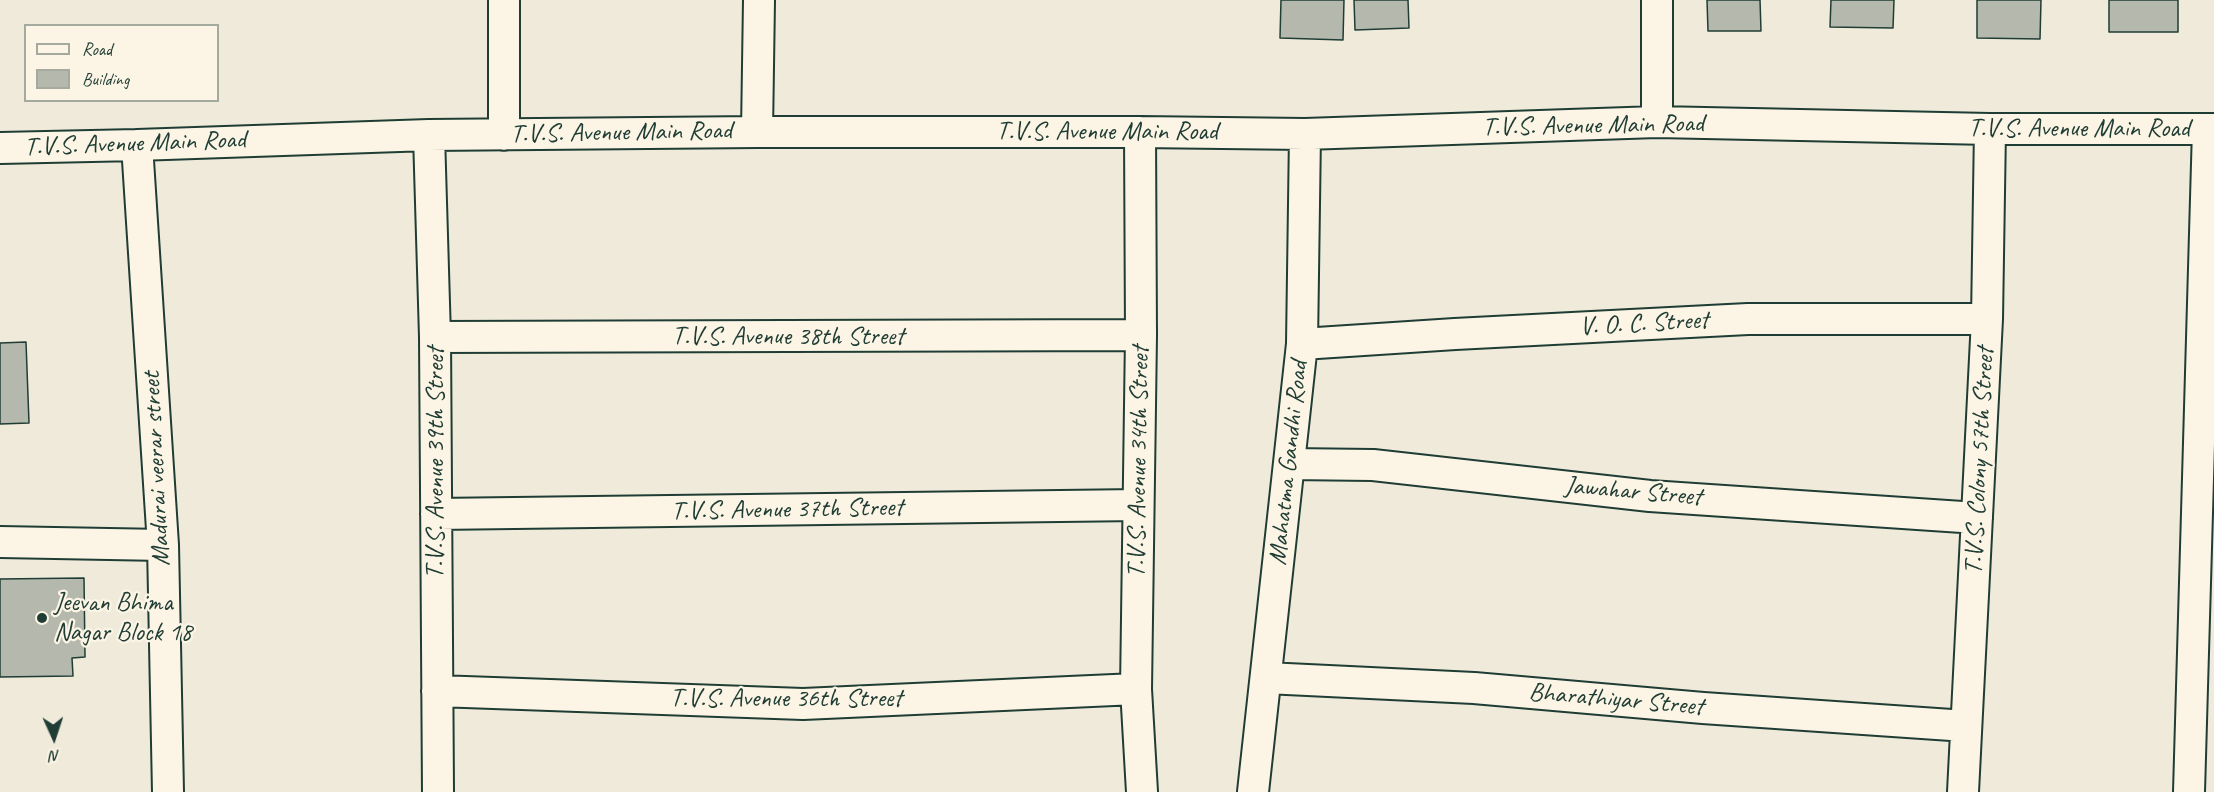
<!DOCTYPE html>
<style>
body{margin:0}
#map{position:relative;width:2214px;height:792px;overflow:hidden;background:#efeada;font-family:Caveat,sans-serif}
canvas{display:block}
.legend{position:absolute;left:24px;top:24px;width:195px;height:78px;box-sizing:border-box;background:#fcf5e5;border:2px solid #a4ab9e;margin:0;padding:8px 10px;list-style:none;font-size:18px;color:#1f3d34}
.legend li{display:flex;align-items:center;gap:12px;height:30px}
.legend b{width:30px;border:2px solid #a4ab9e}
.north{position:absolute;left:24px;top:708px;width:60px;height:60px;-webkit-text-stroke:4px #fcf5e5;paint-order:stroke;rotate:177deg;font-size:16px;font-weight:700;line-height:24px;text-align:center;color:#1f3d34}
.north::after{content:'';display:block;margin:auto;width:21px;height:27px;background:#1f3d34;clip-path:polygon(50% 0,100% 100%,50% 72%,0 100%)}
</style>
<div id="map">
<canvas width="2214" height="792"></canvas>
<ul class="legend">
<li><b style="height:8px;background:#fcf5e5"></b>Road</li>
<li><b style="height:16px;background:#b5b9ad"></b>Building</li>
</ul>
<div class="north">N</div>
</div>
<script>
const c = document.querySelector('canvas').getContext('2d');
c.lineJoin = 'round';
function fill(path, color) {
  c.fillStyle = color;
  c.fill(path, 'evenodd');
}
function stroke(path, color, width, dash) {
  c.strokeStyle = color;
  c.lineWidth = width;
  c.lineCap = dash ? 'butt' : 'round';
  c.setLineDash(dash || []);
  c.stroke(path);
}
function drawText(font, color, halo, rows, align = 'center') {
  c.font = font + ' Caveat,sans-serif';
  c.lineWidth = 4.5;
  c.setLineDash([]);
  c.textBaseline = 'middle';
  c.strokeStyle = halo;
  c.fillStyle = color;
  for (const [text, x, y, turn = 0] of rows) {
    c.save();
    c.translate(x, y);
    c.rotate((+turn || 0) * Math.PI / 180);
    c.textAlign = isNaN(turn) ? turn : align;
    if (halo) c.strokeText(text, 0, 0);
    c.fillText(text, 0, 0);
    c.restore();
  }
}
const building = new Path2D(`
 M1281 0H1344L1343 40 1280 38Z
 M1354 0H1408L1409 28 1355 30Z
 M1707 0H1760L1761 31H1708Z
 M1831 0H1894L1893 28 1830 27Z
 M1977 0H2041L2040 39 1977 38Z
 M2109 0H2178V32H2109Z
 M26 342 29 423 0 424V343Z
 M84 578 85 657 72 658 73 676 0 677V579Z`);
const minor = new Path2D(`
 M504 0V135
 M1657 122V0
 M757 132 759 0
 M1140 132 1141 335 1136 689 1142 792
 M429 135 435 337 438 792
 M137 145 163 545 168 792
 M0 148 137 145 429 135 757 132H1140L1305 134 1657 122 1990 129H2214
 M435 337 1141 335
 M1302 344 1455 334 1748 319H1987
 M1289 464 1373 465 1650 496 1977 518
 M436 514 1138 505
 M0 542 163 545
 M1266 678 1474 688 1703 708 1966 726
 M437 691 803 704 1136 689
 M1253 792 1302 344 1305 134
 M1963 792 1987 319 1990 129
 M2189 792 2208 129`);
const markers = [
 [42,618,6,"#1f3d34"]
];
const streetNames = [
 ["T.V.S. Avenue Main Road",1593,126,-1],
 ["T.V.S. Avenue Main Road",2079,129],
 ["T.V.S. Avenue Main Road",1107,132],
 ["T.V.S. Avenue Main Road",621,133,-1],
 ["T.V.S. Avenue Main Road",135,144,-2],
 ["V. O. C. Street",1644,324,-3],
 ["T.V.S. Avenue 38th Street",788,337],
 ["T.V.S. Colony 57th Street",1980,461,-87],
 ["T.V.S. Avenue 34th Street",1139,462,-89],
 ["T.V.S. Avenue 39th Street",436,463,-90],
 ["Mahatma Gandhi Road",1289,463,-84],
 ["Madurai veerar street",157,469,-93],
 ["Jawahar Street",1633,492,5],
 ["T.V.S. Avenue 37th Street",787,510,-1],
 ["T.V.S. Avenue 36th Street",786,699],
 ["Bharathiyar Street",1616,700,5]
];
const poiNames = [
 ["Jeevan Bhima",54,603],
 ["Nagar Block 18",54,633]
];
fill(building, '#b5b9ad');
stroke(building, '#1f3d34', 1.5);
stroke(minor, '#1f3d34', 34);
stroke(minor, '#fcf5e5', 30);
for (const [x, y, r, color] of markers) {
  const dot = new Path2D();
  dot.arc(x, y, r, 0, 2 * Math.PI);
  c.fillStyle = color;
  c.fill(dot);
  stroke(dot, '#fcf5e5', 2);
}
drawText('26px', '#1f3d34', '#fcf5e5', streetNames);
drawText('26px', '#1f3d34', '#fcf5e5', poiNames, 'left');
</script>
